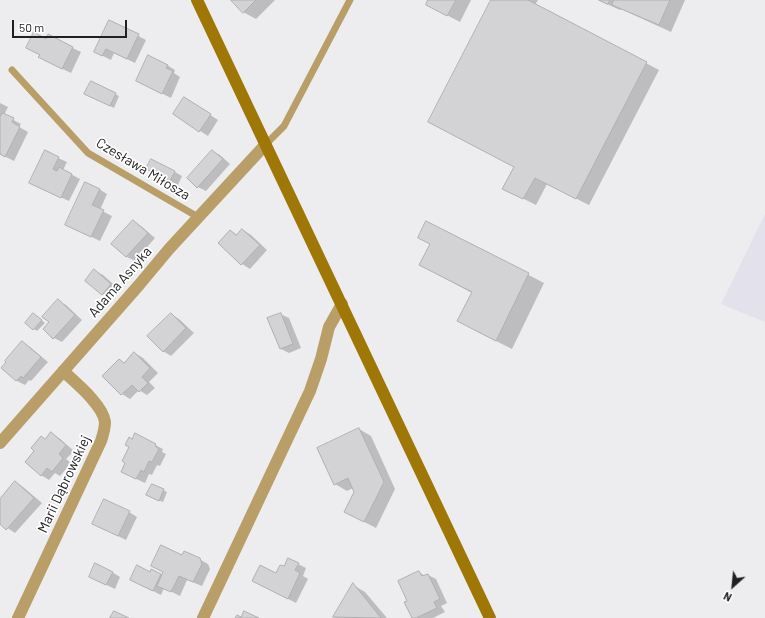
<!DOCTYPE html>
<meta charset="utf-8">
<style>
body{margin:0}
#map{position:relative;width:765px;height:618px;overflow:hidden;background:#ededf0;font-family:Barlow,sans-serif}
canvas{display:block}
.north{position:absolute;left:713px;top:566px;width:40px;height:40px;-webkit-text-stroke:3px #fff;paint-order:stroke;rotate:207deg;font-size:11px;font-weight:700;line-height:16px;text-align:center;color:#202021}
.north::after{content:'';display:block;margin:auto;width:14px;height:18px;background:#202021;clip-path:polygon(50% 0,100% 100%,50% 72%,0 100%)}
.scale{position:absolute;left:12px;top:20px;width:115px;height:18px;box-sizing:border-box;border:2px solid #202021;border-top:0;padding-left:5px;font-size:12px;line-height:14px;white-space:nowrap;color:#202021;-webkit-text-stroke:3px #fff;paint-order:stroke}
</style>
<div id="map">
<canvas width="765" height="618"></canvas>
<div class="north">N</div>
<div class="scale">50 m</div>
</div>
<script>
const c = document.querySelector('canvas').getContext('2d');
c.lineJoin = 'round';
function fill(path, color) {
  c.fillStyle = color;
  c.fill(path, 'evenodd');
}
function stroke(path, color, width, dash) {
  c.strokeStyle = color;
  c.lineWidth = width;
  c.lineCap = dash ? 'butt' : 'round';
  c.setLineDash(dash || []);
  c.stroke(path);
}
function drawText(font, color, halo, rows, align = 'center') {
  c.font = font + ' Barlow,sans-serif';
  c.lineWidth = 3.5;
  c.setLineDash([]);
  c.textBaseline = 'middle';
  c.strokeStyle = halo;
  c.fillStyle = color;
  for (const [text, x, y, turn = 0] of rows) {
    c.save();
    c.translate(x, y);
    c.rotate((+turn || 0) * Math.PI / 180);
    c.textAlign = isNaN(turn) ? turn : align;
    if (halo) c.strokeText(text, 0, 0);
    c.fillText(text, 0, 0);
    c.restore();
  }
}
const built = new Path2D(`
 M765 214V322L721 304Z`);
const shadow = new Path2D(`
 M232 0H275L256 19 243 12Z
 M429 0H471L460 22 439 11Z
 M492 0H538L535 5 659 70 589 205 547 184 536 205 516 195 515 167Z
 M598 0H685L671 32 621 9 620 10Z
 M110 21 146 40 135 63 114 53 111 60 95 52Z
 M48 36 81 52 71 73 48 62 41 55Z
 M167 65 175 70 174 73 180 77 171 98 137 81Z
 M91 82 119 96 114 108 89 96Z
 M0 103 8 107 4 115 21 124 19 127 28 132 14 161 0 154Z
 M192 103 218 120 208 136 174 114Z
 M212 151 220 155 230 164 206 191 198 187Z
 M45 152 67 162 63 170 80 179 69 201 38 187Z
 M147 169 175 172 182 176 178 185Z
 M99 189 107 194 100 210 112 216 100 241 66 225Z
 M133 221 141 226 155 238 135 261 127 257 112 244Z
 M427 222 544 283 512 349 474 330 472 293 420 265 431 244Z
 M243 230 251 235 267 250 250 269 242 264 231 231 238 235Z
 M95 271 103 275 119 289 111 299 103 294Z
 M58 301 66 305 82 320 62 342 54 338 50 322Z
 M171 314 179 319 194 333 171 356 163 351Z
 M280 314 289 318 301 348 289 353 281 349Z
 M37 316 45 323 37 331 34 329Z
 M22 342 30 347 48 362 31 381 29 380 25 385 17 381 2 368Z
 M135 353 143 358 158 373 149 382 155 388 147 395 139 390 130 399 122 394 103 376 119 360 125 363Z
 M359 429 371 436 395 489 376 528 345 512 355 492 353 488 347 491 335 484Z
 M51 434 59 438 74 451 66 459 71 463 60 476 55 473 49 480 41 475 46 440Z
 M155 445 163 449 162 452 166 454 160 466 157 465 152 475 149 474 145 483 130 476Z
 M16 482 23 487 42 503 15 533 0 523V499Z
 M152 485 167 492 163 502 151 497Z
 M129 512 137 517 126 540 93 524Z
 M183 556 199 559 208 564 210 569 202 586 187 580 180 596 164 588 161 595 131 580 150 573 163 576 164 572Z
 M298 564 306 568 303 576 308 579 296 603 253 581 276 574 285 568Z
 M112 572 120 577 115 589 98 581Z
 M419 572 425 576 428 575 436 579 447 603 441 606 445 612 433 618H413L408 601Z
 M353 585 365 592 387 618H335L334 617Z`);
const building = new Path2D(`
 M231 0H256L243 13Z
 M428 0H456L447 16 426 5Z
 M491 0H528L647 62 576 199 535 178 523 199 502 189 514 167 428 122Z
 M599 0H610L608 4Z
 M614 0H670L659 25 612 5Z
 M109 20 139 34 127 59 106 49 102 56 94 52Z
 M34 32 46 39 48 34 73 47 62 69 38 57 40 55 26 48Z
 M148 55 168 65 166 68 173 71 162 94 136 81Z
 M91 81 116 93 110 106 84 94Z
 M184 97 211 114 199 132 173 114Z
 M3 113 14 118 12 122 20 127 5 157 0 154V117Z
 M45 150 59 157 53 169 57 171 59 167 72 174 61 198 29 183Z
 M212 150 223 159 197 188 187 178Z
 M151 159 175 171 170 181 146 169Z
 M85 182 100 189 92 205 104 210 91 237 65 225Z
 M133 220 148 233 126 257 111 244Z
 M426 221 529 273 496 341 457 321 472 292 419 265 430 244 418 238Z
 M242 229 260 245 241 265 218 243 230 230 236 235Z
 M94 269 111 284 102 295 85 281Z
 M58 299 75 315 53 339 43 329 49 322 42 317Z
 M33 313 42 320 33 330 25 323Z
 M171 313 186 328 163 352 147 336Z
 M281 313 293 344 280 349 267 318Z
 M22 341 41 357 23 378 21 376 16 381 1 368 6 362 5 361Z
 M134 352 150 368 142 377 148 383 139 392 132 385 121 395 102 376 119 359 124 363Z
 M359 428 384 482 364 522 344 512 354 492 348 478 334 485 317 448Z
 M51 432 66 445 59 454 63 458 52 472 47 468 41 476 25 462 34 451 31 448 41 436 45 439Z
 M135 433 156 444 155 446 159 449 152 462 149 461 144 472 141 470 136 479 121 472 125 463 122 461 129 447 125 445 129 437 132 439Z
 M15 481 34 498 6 530 0 524V499Z
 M152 484 164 489 159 501 146 495Z
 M104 499 130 511 118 536 92 524Z
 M161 545 182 555 184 551 200 558 202 564 193 582 179 576 171 592 157 586 163 572 151 566Z
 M288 558 299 563 295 570 300 573 288 599 252 581 260 565 276 573 280 565 284 566Z
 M95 563 113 572 106 585 89 577Z
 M137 565 150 572 151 569 161 574 153 591 130 580Z
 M419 571 422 576 428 574 440 599 434 602 437 608 416 618H412L404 602 407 601 398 581Z
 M353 583 381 618 333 617Z
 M114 611 129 618H110Z
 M244 611 259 618H235L237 615 241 617Z`);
const lane = new Path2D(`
 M12 70 88 153 198 217
 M266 144 284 126 350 0`);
const street = new Path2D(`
 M0 443 139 285 169 249 266 144
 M18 618 101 441C103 435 105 429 105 422 103 405 76 383 63 371
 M203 618 310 391 321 359 329 327 342 304`);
const secondary = new Path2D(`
 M197 0 490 618`);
const streetNames = [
 ["Czesława Miłosza",143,169,31],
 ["Adama Asnyka",120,282,-49],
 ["Marii Dąbrowskiej",64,484,-65]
];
fill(built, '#e2e1ec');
fill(shadow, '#0003');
fill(building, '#d3d3d6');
stroke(building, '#b0b0b3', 1);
stroke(lane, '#b99f67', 7);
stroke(street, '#b99f67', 12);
stroke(secondary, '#9f7706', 12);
drawText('14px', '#202021', '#fff', streetNames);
</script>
